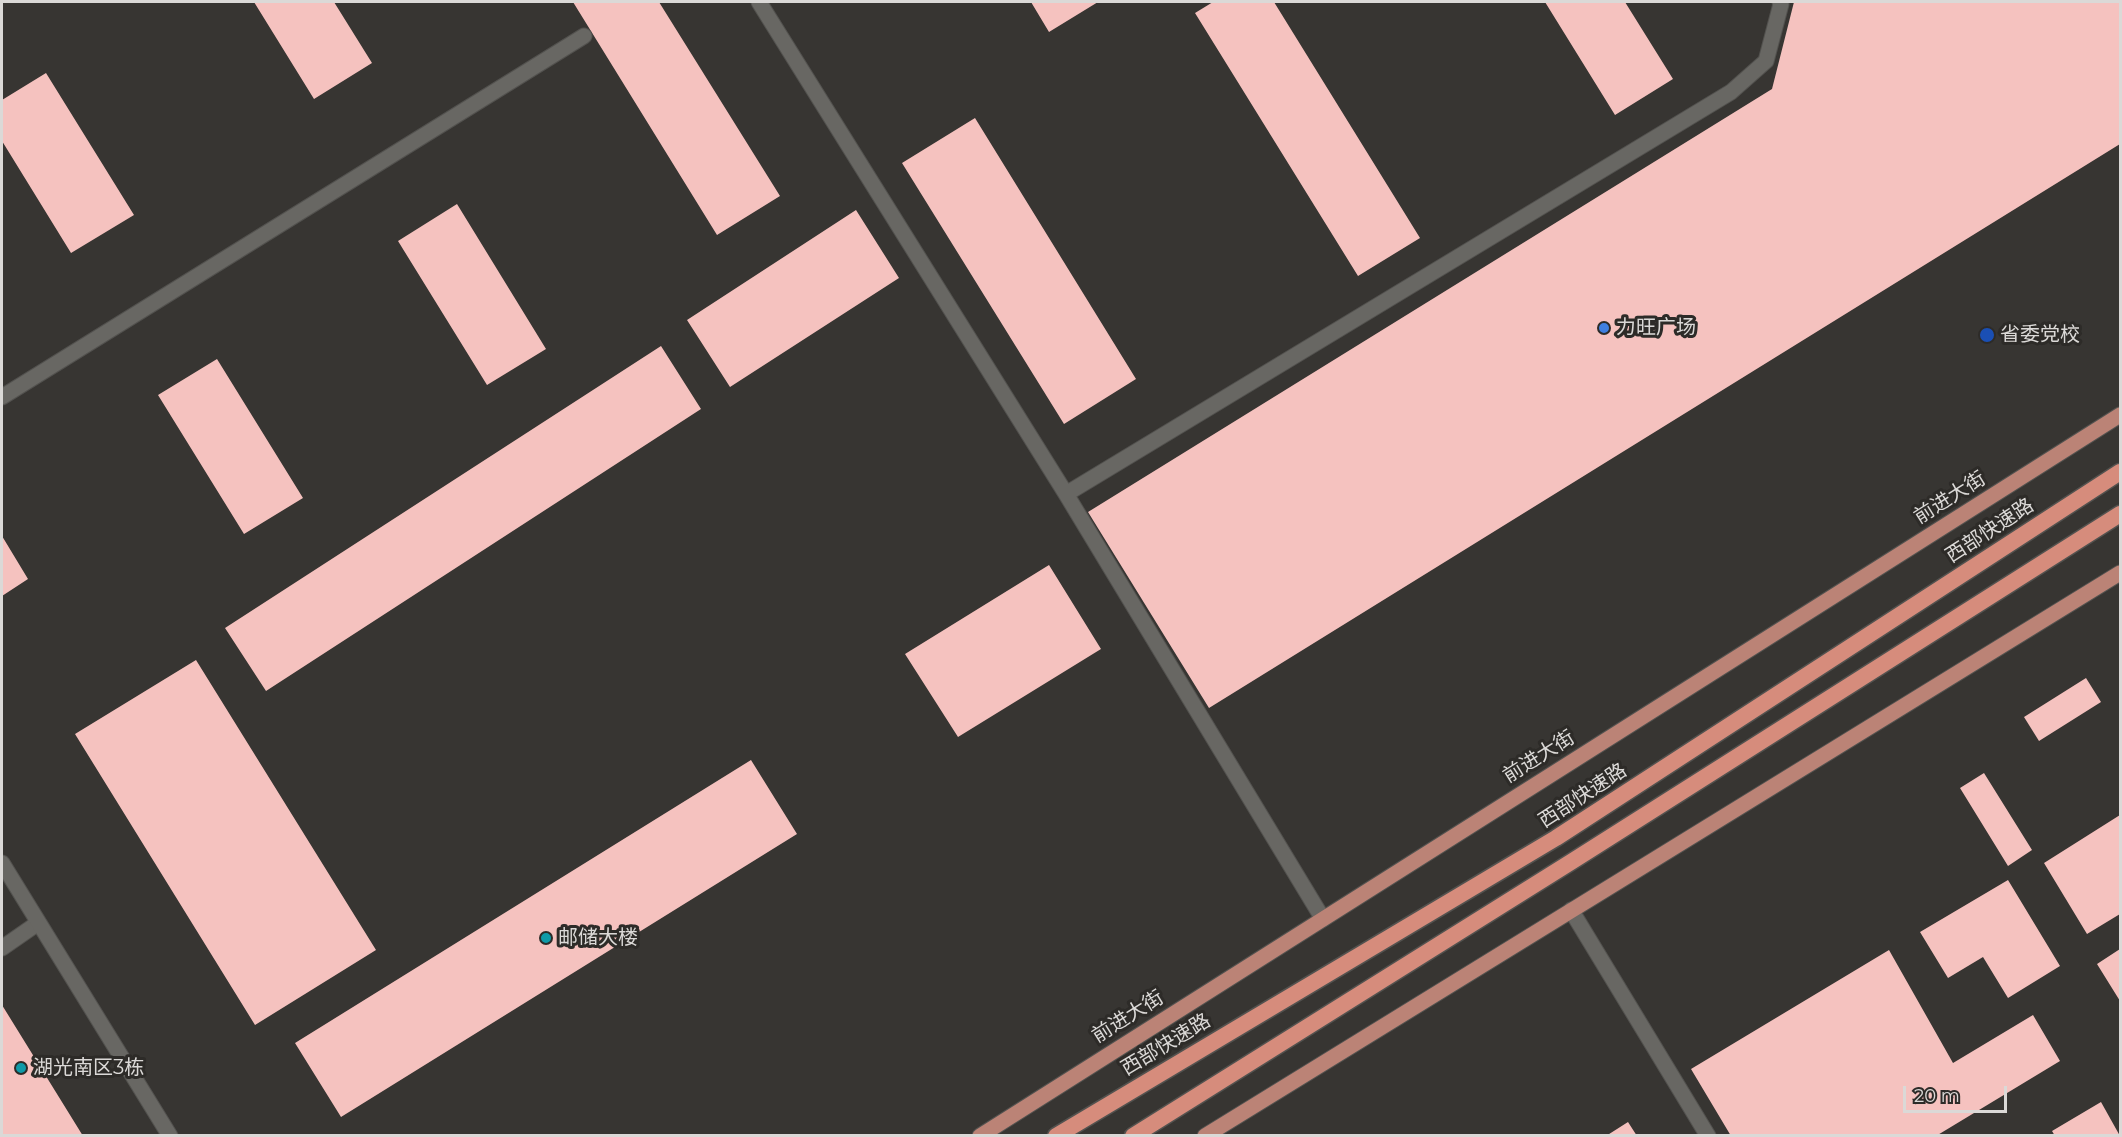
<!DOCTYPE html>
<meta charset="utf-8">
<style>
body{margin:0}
#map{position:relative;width:2122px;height:1137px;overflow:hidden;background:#373532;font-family:Montserrat,sans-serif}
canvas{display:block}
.frame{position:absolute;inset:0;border:3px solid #dbd9d7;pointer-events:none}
.scale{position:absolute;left:1903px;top:1086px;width:104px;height:27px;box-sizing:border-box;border:3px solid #dbd9d7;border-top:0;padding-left:8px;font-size:18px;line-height:21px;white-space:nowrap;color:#dbd9d7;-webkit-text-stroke:4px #2d2b28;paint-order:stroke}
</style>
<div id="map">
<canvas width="2122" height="1137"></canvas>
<div class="frame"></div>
<div class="scale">20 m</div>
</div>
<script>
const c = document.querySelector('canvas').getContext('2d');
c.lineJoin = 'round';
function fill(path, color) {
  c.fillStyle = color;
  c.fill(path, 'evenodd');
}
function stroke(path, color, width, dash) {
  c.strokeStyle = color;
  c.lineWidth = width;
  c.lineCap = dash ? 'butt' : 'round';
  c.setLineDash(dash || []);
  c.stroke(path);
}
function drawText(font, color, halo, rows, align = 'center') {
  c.font = font + ' Montserrat,"Noto Sans SC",sans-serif';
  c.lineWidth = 6;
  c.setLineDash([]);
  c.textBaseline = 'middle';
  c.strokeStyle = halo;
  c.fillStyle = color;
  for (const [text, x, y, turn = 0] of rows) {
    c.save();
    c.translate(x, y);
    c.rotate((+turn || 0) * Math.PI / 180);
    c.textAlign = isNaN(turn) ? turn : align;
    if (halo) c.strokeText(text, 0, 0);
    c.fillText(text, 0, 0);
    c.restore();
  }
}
const building = new Path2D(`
 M254 2H334L372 63 314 99Z
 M573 2H659L780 196 717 235Z
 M1031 2H1098L1049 32Z
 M1213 2H1274L1420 238 1358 276 1195 13Z
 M1545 2H1625L1673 79 1615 115Z
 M1794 2H2120V144L1209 708 1088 512 1772 89Z
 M46 73 134 215 71 253 2 141V100Z
 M975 118 1136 379 1064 424 902 163Z
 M457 204 546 349 487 385 398 241Z
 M856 210 899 278 730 387 687 320Z
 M661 346 701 409 266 691 225 628Z
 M217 359 303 498 244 534 158 395Z
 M2 536 28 579 2 596Z
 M1049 565 1101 649 958 737 905 654Z
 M196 660 376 950 255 1025 75 734Z
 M2086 678 2101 702 2039 741 2024 717Z
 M751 760 797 834 341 1117 295 1043Z
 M1984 773 2032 850 2008 866 1960 788Z
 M2120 815V914L2087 934 2044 863Z
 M2008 880 2060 966 2008 998 1983 957 1948 978 1920 932Z
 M2120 949V1001L2097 964Z
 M1889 950 1953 1063 2033 1015 2060 1061 1936 1136H1731L1691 1069Z
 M2 1005 83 1136H4L2 1132Z
 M2101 1102 2120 1136H2055L2052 1131Z
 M1628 1122 1637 1136H1606Z`);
const service = new Path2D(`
 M759 2 1066 494 1323 919
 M2 397 584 36
 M1066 494 1731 92 1766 61 1781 4 1780 2
 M1571 910 1708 1136
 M2 948 38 923`);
const minor = new Path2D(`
 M2 863 170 1136`);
const primary = new Path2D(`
 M980 1136 2120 415
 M1205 1136 2120 573`);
const trunk = new Path2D(`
 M1056 1136 1556 838 2120 472
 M1133 1136 1571 862 2120 514`);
const markers = [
 [1604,328,6,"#3f7fe0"],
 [1987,335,8,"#1a4fb4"],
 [546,938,6,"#0f9aa8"],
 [21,1068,6,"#0f9aa8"]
];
const poiNames = [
 ["力旺广场",1616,328],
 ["省委党校",2000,335],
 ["邮储大楼",558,938],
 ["湖光南区3栋",33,1068]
];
const streetNames = [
 ["前进大街",1950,498,-32],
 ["西部快速路",1990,531,-33],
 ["前进大街",1539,757,-32],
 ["西部快速路",1583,796,-33],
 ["前进大街",1128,1017,-32],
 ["西部快速路",1166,1045,-31]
];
fill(building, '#f5c2bf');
stroke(service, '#53524f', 17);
stroke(minor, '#53524f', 17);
stroke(primary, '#53524f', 17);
stroke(trunk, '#53524f', 19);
stroke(service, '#686763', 15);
stroke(minor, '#686763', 15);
stroke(primary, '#bb8376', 15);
stroke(trunk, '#d68c7c', 16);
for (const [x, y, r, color] of markers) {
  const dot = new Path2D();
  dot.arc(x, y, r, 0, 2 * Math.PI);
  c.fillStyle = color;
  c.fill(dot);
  stroke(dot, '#2d2b28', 2);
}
drawText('20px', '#dbd9d7', '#2d2b28', poiNames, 'left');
drawText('20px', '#dbd9d7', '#2d2b28', streetNames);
</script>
